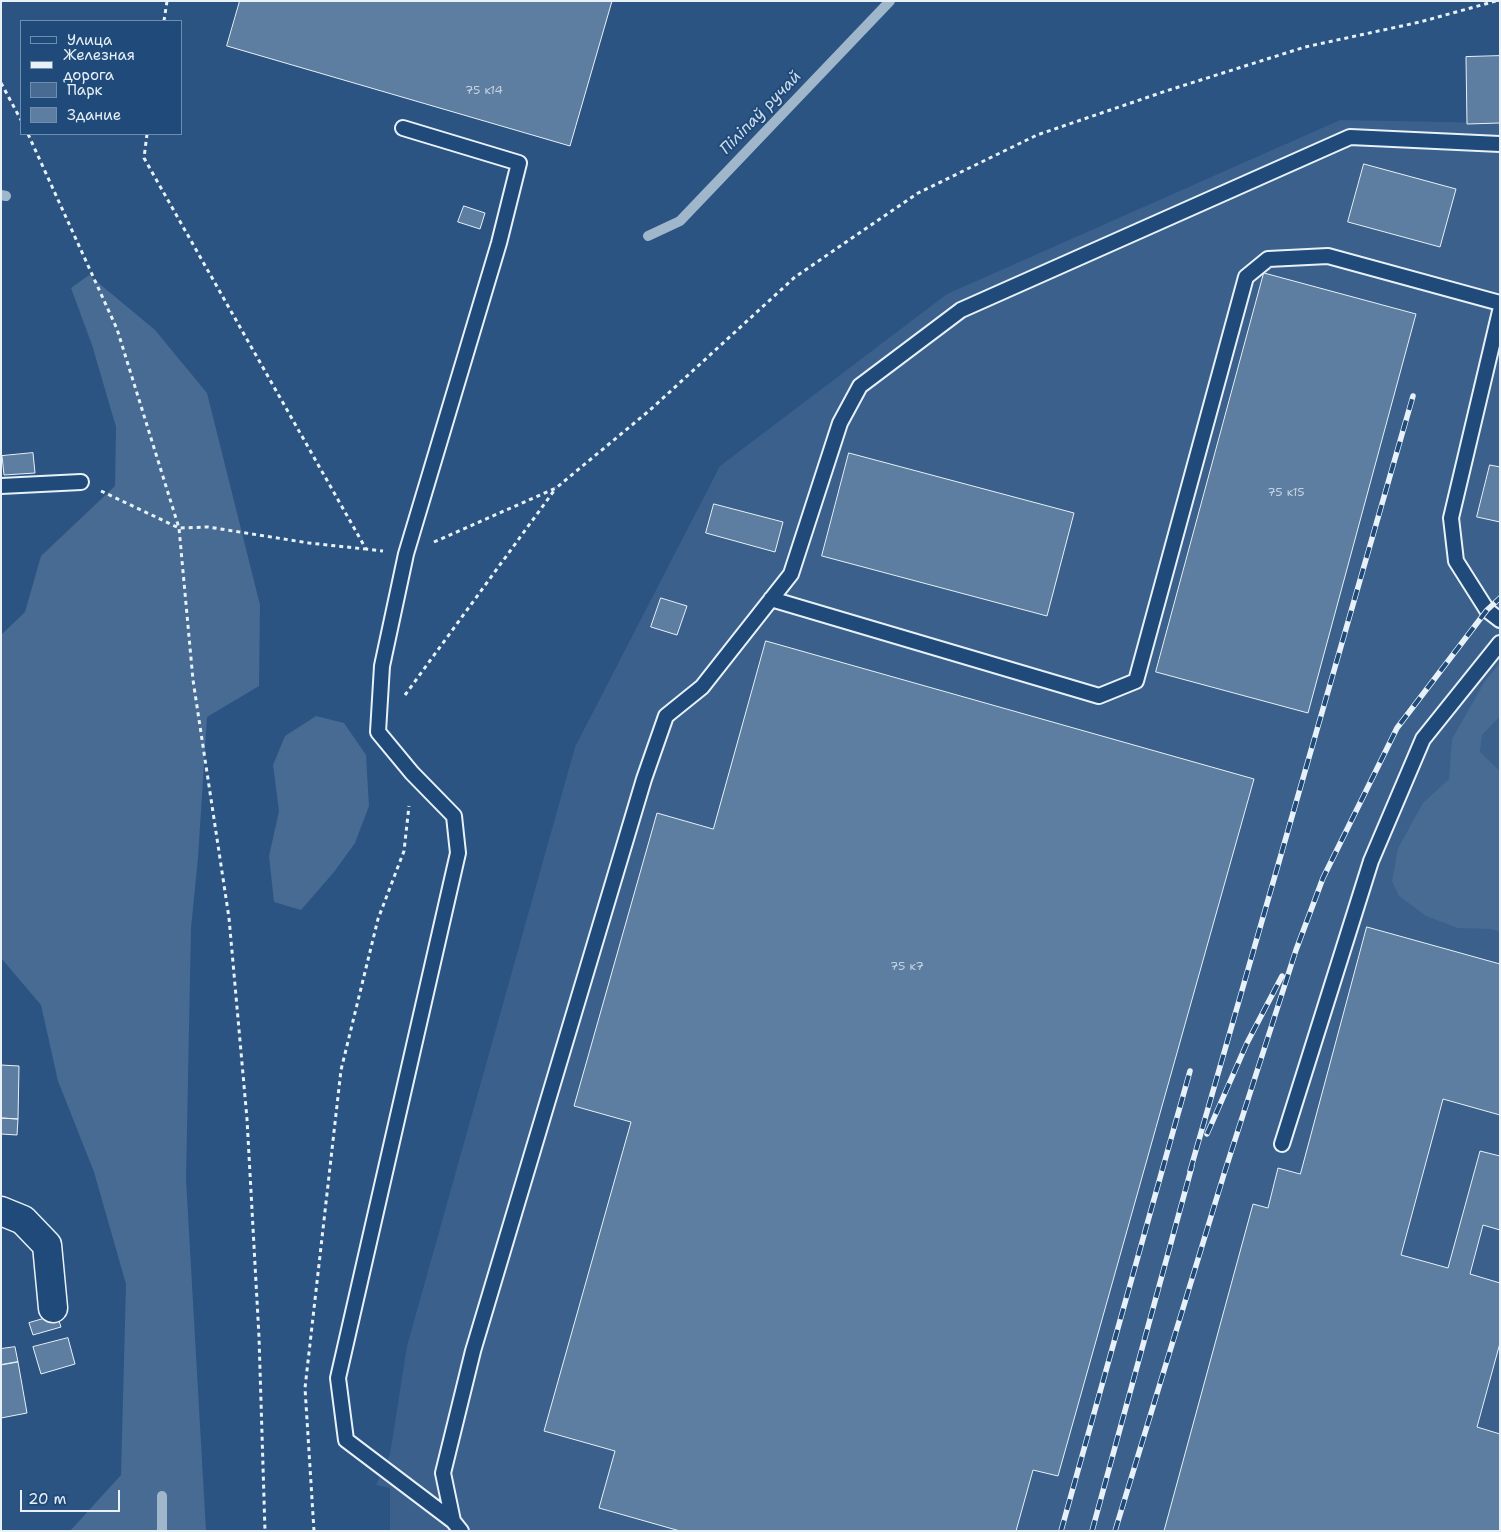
<!DOCTYPE html>
<meta charset="utf-8">
<style>
body{margin:0}
#map{position:relative;width:1501px;height:1532px;overflow:hidden;background:#2b5482;font-family:"Shantell Sans",sans-serif}
canvas{display:block}
.frame{position:absolute;inset:0;border:2px solid #e8f1f8;pointer-events:none}
.legend{position:absolute;left:20px;top:20px;width:162px;height:115px;box-sizing:border-box;background:#1f4a7a;border:1px solid #6f8dac;margin:0;padding:6px 9px;list-style:none;font-size:15px;color:#e8f1f8}
.legend li{display:flex;align-items:center;gap:10px;height:25px}
.legend b{width:25px;border:1px solid #6f8dac}
.scale{position:absolute;left:20px;top:1490px;width:100px;height:22px;box-sizing:border-box;border:2px solid #e8f1f8;border-top:0;padding-left:6px;font-size:15px;line-height:18px;white-space:nowrap;color:#e8f1f8;-webkit-text-stroke:4px #1f4a7a;paint-order:stroke}
</style>
<div id="map">
<canvas width="1501" height="1532"></canvas>
<div class="frame"></div>
<ul class="legend">
<li><b style="height:6px;background:#1f4a7a"></b>Улица</li>
<li><b style="height:6px;background:#e8f1f8"></b>Железная дорога</li>
<li><b style="height:14px;background:#476b93"></b>Парк</li>
<li><b style="height:14px;background:#5d7da1"></b>Здание</li>
</ul>
<div class="scale">20 m</div>
</div>
<script>
const c = document.querySelector('canvas').getContext('2d');
c.lineJoin = 'round';
function fill(path, color) {
  c.fillStyle = color;
  c.fill(path, 'evenodd');
}
function stroke(path, color, width, dash) {
  c.strokeStyle = color;
  c.lineWidth = width;
  c.lineCap = dash ? 'butt' : 'round';
  c.setLineDash(dash || []);
  c.stroke(path);
}
function drawText(font, color, halo, rows, align = 'center') {
  c.font = font + ' "Shantell Sans",sans-serif';
  c.lineWidth = 4;
  c.setLineDash([]);
  c.textBaseline = 'middle';
  c.strokeStyle = halo;
  c.fillStyle = color;
  for (const [text, x, y, turn = 0] of rows) {
    c.save();
    c.translate(x, y);
    c.rotate((+turn || 0) * Math.PI / 180);
    c.textAlign = isNaN(turn) ? turn : align;
    if (halo) c.strokeText(text, 0, 0);
    c.fillText(text, 0, 0);
    c.restore();
  }
}
const built = new Path2D(`
 M1340 120 1500 123V1531H390V1488L376 1485 390 1454 407 1346 575 747 720 466 947 294Z`);
const green = new Path2D(`
 M89 275 155 330 207 393 260 605 259 686 207 717 198 858 191 928 186 1179 206 1531H70L121 1475 126 1284 94 1172 58 1081 41 1005 1 958V635L25 612 41 556 115 486 116 427 92 345 71 288Z
 M1500 663V716L1482 735 1480 752 1500 771V932L1491 929 1458 928 1426 916 1399 896 1392 881 1398 848 1423 803 1449 779 1452 739 1485 681Z
 M316 716 344 723 366 755 369 806 355 843 334 872 301 910 274 902 269 856 279 811 273 765 285 736Z`);
const stream = new Path2D(`
 M1 195 6 196
 M648 236 680 221 890 1
 M162 1531V1496`);
const building = new Path2D(`
 M240 1H612L570 146 227 46Z
 M1500 56V123L1467 124 1466 57Z
 M1364 164 1456 189 1440 247 1348 222Z
 M464 206 485 213 480 229 458 222Z
 M1264 273 1416 314 1308 713 1156 672Z
 M33 453 35 473 4 475 2 456Z
 M849 453 1074 513 1047 616 822 556Z
 M1490 465 1500 467V522L1477 517Z
 M714 504 783 522 775 552 706 533Z
 M661 598 687 606 677 635 651 627Z
 M766 641 1254 779 1058 1476 1033 1470 1016 1531H680L599 1508 615 1451 544 1431 631 1122 574 1106 657 813 713 829Z
 M1367 927 1500 964V1115L1443 1099 1401 1255 1448 1268 1480 1151 1500 1156V1230L1483 1225 1470 1274 1500 1283V1343L1477 1427 1500 1434V1531H1164L1253 1204 1268 1208 1278 1168 1300 1174Z
 M1 1065 19 1066 18 1119 1 1118Z
 M1 1118 18 1119 17 1135 1 1134Z
 M57 1315 61 1327 33 1335 29 1323Z
 M68 1338 75 1364 41 1374 33 1347Z
 M15 1347 18 1362 1 1365V1349Z
 M18 1362 27 1413 1 1418V1365Z`);
const path = new Path2D(`
 M164 21 167 1
 M1 83 21 120
 M28 134 117 329 179 528 193 680 229 918 247 1119 259 1337 265 1531
 M147 134 144 158 366 549 383 551
 M101 491 179 528 208 527 309 543 365 549
 M434 542 556 488 650 410 795 277 918 193 1037 135 1166 91 1305 47 1420 22 1496 1
 M405 695 556 488
 M314 1531 305 1388 341 1070 378 919 404 851 409 806`);
const service = new Path2D(`
 M403 128 519 163 499 243 406 554 382 666 378 732 412 773 454 816 458 853 338 1378 346 1440 453 1521 461 1531
 M1500 311 1451 518 1456 561 1487 610 1500 620
 M1 486 81 482
 M771 599 1099 696 1136 681 1246 277 1268 259 1328 256 1500 303
 M1282 1144 1371 861 1423 739 1500 643
 M453 1521 443 1473 473 1351 644 779 666 716 702 687 791 574 840 423 860 386 961 310 1350 137 1500 144`);
const minor = new Path2D(`
 M1 1211 23 1220 47 1245 53 1308`);
const rail = new Path2D(`
 M1207 1134 1247 1043 1282 976
 M1190 1171 1413 396
 M1061 1531 1190 1071
 M1092 1531 1192 1166
 M1115 1531 1224 1174 1296 950 1323 878 1397 728 1487 610 1500 598`);
const numberNames = [
 ["75 к14",484,91],
 ["75 к15",1286,493],
 ["75 к7",907,967]
];
const waterNames = [
 ["Піліпаў ручай",761,113,-46]
];
fill(built, '#3a608b');
fill(green, '#476b93');
stroke(stream, '#a0b6cb', 10);
fill(building, '#5d7da1');
stroke(building, '#e8f1f8', 1);
stroke(service, '#e8f1f8', 18);
stroke(minor, '#e8f1f8', 31);
stroke(path, '#e8f1f8', 3, [4, 4]);
stroke(service, '#1f4a7a', 14);
stroke(minor, '#1f4a7a', 28);
stroke(rail, '#e8f1f8', 5.5);
stroke(rail, '#1f4a7a', 4, [11]);
drawText('12px', '#c5d4e2', null, numberNames);
drawText('italic 16px', '#d0dde9', '#1f4a7a', waterNames);
</script>
